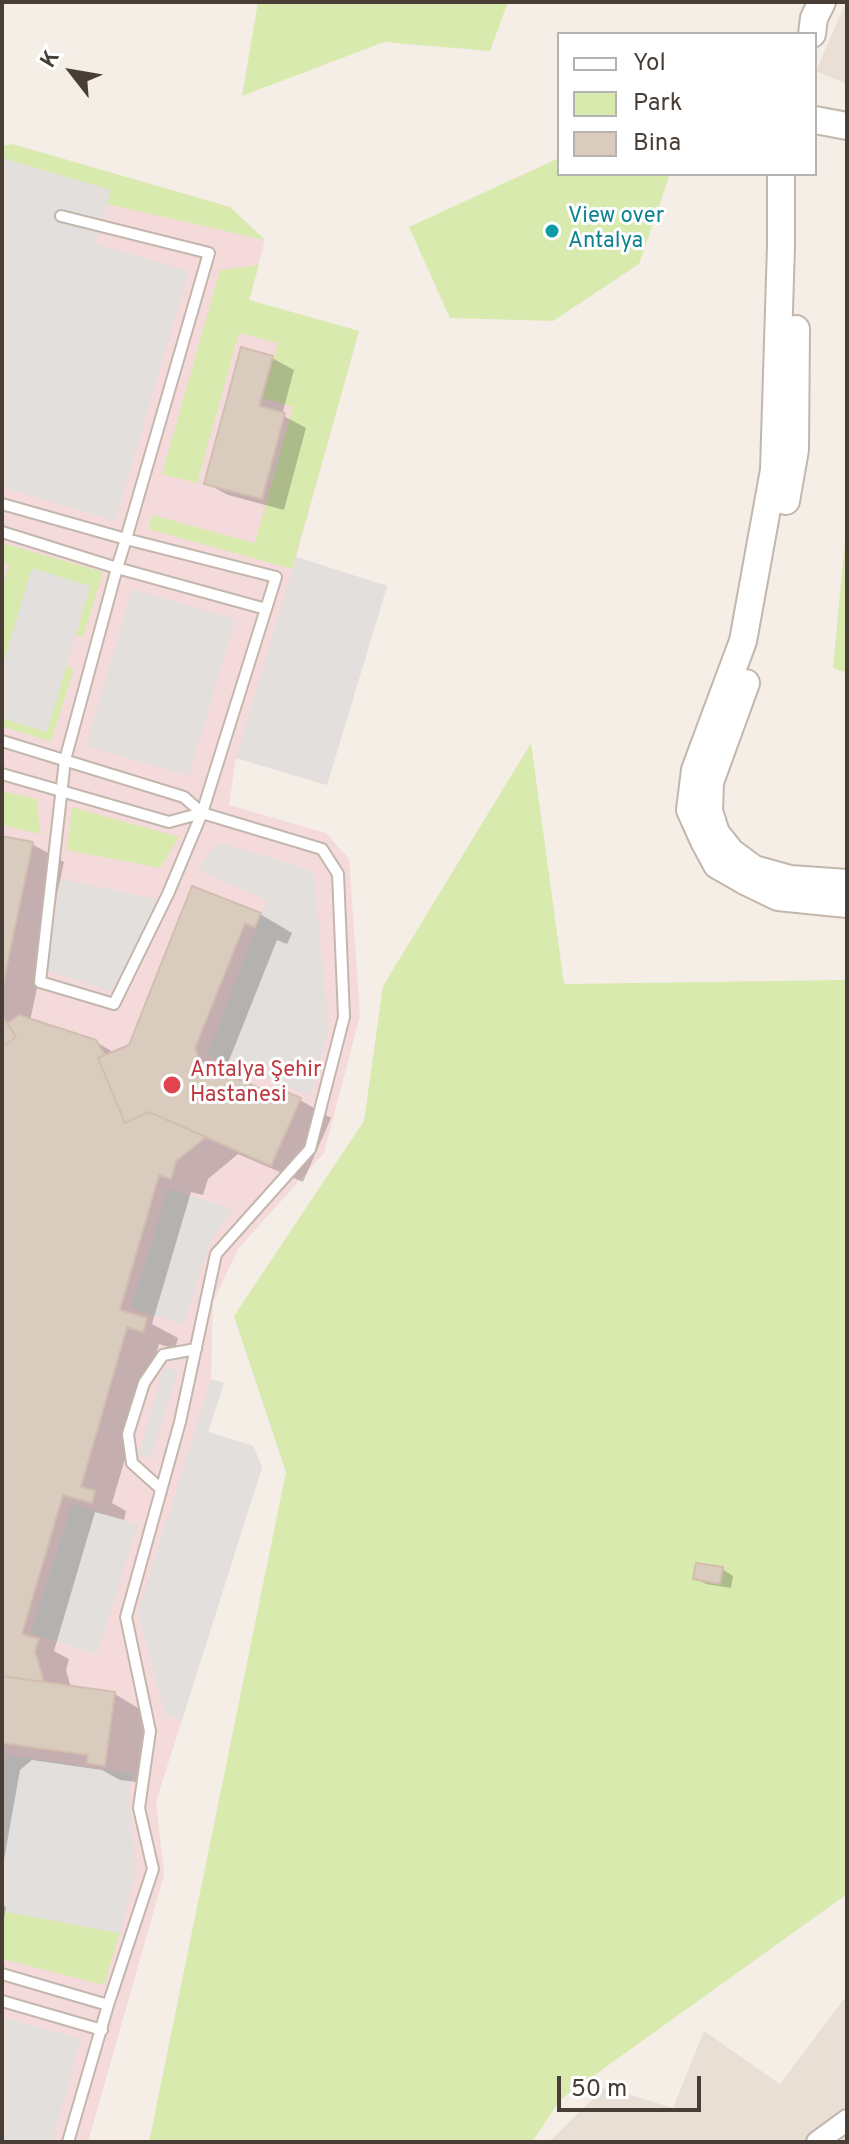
<!DOCTYPE html>
<meta charset="utf-8">
<style>
body{margin:0}
#map{position:relative;width:849px;height:2144px;overflow:hidden;background:#f4eee7;font-family:Overpass,sans-serif}
canvas{display:block}
.frame{position:absolute;inset:0;border:4px solid #483e36;pointer-events:none}
.legend{position:absolute;left:557px;top:32px;width:260px;height:144px;box-sizing:border-box;background:#fff;border:2px solid #b6b2af;margin:0;padding:10px 14px;list-style:none;font-size:24px;color:#483e36}
.legend li{display:flex;align-items:center;gap:16px;height:40px}
.legend b{width:40px;border:2px solid #b6b2af}
.north{position:absolute;left:32px;top:32px;width:80px;height:80px;-webkit-text-stroke:6px #fff;paint-order:stroke;rotate:301deg;font-size:22px;font-weight:700;line-height:32px;text-align:center;color:#483e36}
.north::after{content:'';display:block;margin:auto;width:28px;height:36px;background:#483e36;clip-path:polygon(50% 0,100% 100%,50% 72%,0 100%)}
.scale{position:absolute;left:557px;top:2076px;width:144px;height:36px;box-sizing:border-box;border:4px solid #483e36;border-top:0;padding-left:10px;font-size:24px;line-height:28px;white-space:nowrap;color:#483e36;-webkit-text-stroke:6px #fff;paint-order:stroke}
</style>
<div id="map">
<canvas width="849" height="2144"></canvas>
<div class="frame"></div>
<ul class="legend">
<li><b style="height:10px;background:#fff"></b>Yol</li>
<li><b style="height:22px;background:#d9eaae"></b>Park</li>
<li><b style="height:22px;background:#dacbbf"></b>Bina</li>
</ul>
<div class="north">K</div>
<div class="scale">50 m</div>
</div>
<script>
const c = document.querySelector('canvas').getContext('2d');
c.lineJoin = 'round';
function fill(path, color) {
  c.fillStyle = color;
  c.fill(path, 'evenodd');
}
function stroke(path, color, width, dash) {
  c.strokeStyle = color;
  c.lineWidth = width;
  c.lineCap = dash ? 'butt' : 'round';
  c.setLineDash(dash || []);
  c.stroke(path);
}
function drawText(font, color, halo, rows, align = 'center') {
  c.font = font + ' Overpass,sans-serif';
  c.lineWidth = 6;
  c.setLineDash([]);
  c.textBaseline = 'middle';
  c.strokeStyle = halo;
  c.fillStyle = color;
  for (const [text, x, y, turn = 0] of rows) {
    c.save();
    c.translate(x, y);
    c.rotate((+turn || 0) * Math.PI / 180);
    c.textAlign = isNaN(turn) ? turn : align;
    if (halo) c.strokeText(text, 0, 0);
    c.fillText(text, 0, 0);
    c.restore();
  }
}
const residential = new Path2D(`
 M846 2H847V84L816 71Z
 M844 1999 847 2002V2142H549L605 2087 673 2108 704 2031 780 2084Z`);
const medical = new Path2D(`
 M12 144 230 207 265 240 249 300 359 331 296 557 387 586 327 785 236 758 229 805 326 833 349 859 360 1016 324 1153 238 1249 213 1302 211 1379 224 1383 208 1432 253 1446 262 1467 156 1802 164 1875 88 2142H2V146Z`);
const green = new Path2D(`
 M258 2H508L490 51 384 42 242 96Z
 M12 144 230 207 265 240 107 204 110 190 2 158V146Z
 M559 158V174H670L639 264 553 321 450 318 409 227Z
 M259 265 249 300 359 331 292 569 148 529 152 515 255 543 293 407 263 398 278 343 239 333 197 483 162 474 220 270Z
 M847 520V673L833 668Z
 M2 543 103 572 83 637 76 635 90 586 32 569 2 668V587L9 564 2 562Z
 M66 666 74 669 51 742 2 726V718L47 732Z
 M531 743 564 984 847 980V1894L560 2100 532 2142H149L286 1472 234 1316 364 1121 383 986Z
 M2 791 37 799 40 834 2 825Z
 M72 807 179 837 160 868 67 850Z
 M2 1911 120 1933 104 1985 2 1959Z`);
const parking = new Path2D(`
 M2 158 111 190 95 244 189 271 115 521 2 487Z
 M296 557 387 586 327 785 236 758Z
 M32 568 90 586 47 732 2 718V668Z
 M132 589 235 619 189 776 86 746Z
 M217 842 308 869 314 875 329 1032 310 1096 207 1055 267 901 198 869Z
 M61 879 160 900 111 991 47 971Z
 M168 1189 233 1209 210 1242 184 1325 131 1308Z
 M164 1367 178 1371 151 1458 138 1455Z
 M211 1379 224 1383 208 1432 253 1446 262 1467 182 1720 165 1715 138 1612Z
 M72 1504 138 1525 97 1654 31 1633Z
 M2 1754 133 1774 129 1794 136 1870 120 1933 2 1911Z
 M2 2017 81 2039 52 2142H2Z`);
const shadow = new Path2D(`
 M272 358 294 370 282 415 306 428 284 510 228 495 206 483Z
 M2 838 32 844 64 862 30 1021 96 1042 115 1053 131 1046 194 888 260 914 292 933 287 944 277 940 226 1068 229 1077 282 1101 300 1100 331 1118 303 1182 238 1154 208 1179 203 1195 191 1192 152 1324 178 1338 175 1349 159 1344 112 1503 126 1511 124 1520 95 1512 54 1651 69 1659 66 1670 71 1688 115 1694 146 1713 136 1782 120 1780 102 1770 32 1760 20 1770 2 1871Z
 M722 1569 733 1576 731 1588 706 1584 695 1578Z
 M2 1904 6 1907 4 1919H2Z`);
const building = new Path2D(`
 M241 347 273 356 259 406 285 413 262 499 204 484Z
 M2 836 33 842 2 989Z
 M192 886 261 913 255 927 245 923 195 1048 200 1062 281 1098 284 1091 301 1098 271 1166 149 1112 125 1123 98 1058 129 1045Z
 M19 1015 96 1040 105 1055 98 1058 125 1123 149 1112 206 1137 176 1161 171 1179 159 1175 120 1310 147 1318 143 1332 127 1327 81 1487 95 1491 92 1503 63 1495 22 1634 39 1639 35 1651 44 1682 2 1676V1047L16 1037 7 1023Z
 M2 1016 16 1037 2 1047Z
 M696 1563 723 1567 720 1584 693 1579Z
 M2 1676 115 1692 105 1766 87 1763 88 1755 2 1743Z`);
const service = new Path2D(`
 M2 504 126 539 276 577 202 813 168 894 114 1004 40 982 65 760 117 568 126 539 209 253 61 216
 M2 532 117 568 266 609
 M2 741 184 797 202 813 322 849 338 874 344 1017 310 1149 216 1254 180 1422 126 1617 150 1731 139 1808 153 1869 108 2005 68 2142
 M2 774 169 822 202 813
 M161 1489 132 1463 128 1434 144 1383 163 1355 196 1349
 M2 1974 108 2005
 M2 2001 102 2030`);
const minor = new Path2D(`
 M817 2142 847 2120`);
const tertiary = new Path2D(`
 M812 34 814 18 822 2
 M815 120 847 126
 M781 174V246L774 470 743 641 695 770 690 810 704 841 717 865 745 881 778 897 847 904
 M786 501 795 450 796 329
 M746 683 710 782 709 811 716 833 731 852 754 869 790 879 847 883`);
const markers = [
 [552,231,8,"#0f9aa8"],
 [172,1085,10,"#e0444e"]
];
const cultureNames = [
 ["View over",568,218],
 ["Antalya",568,243]
];
const healthNames = [
 ["Antalya Şehir",190,1072],
 ["Hastanesi",190,1097]
];
fill(residential, '#e9dfd5');
fill(medical, '#f5dadb');
fill(green, '#d9eaae');
fill(parking, '#e2dfdc');
fill(shadow, '#0003');
fill(building, '#dacbbf');
stroke(building, '#d2beaf', 2);
stroke(service, '#c3b7ac', 14);
stroke(minor, '#c3b7ac', 24);
stroke(tertiary, '#c3b7ac', 30);
stroke(service, '#fff', 10);
stroke(minor, '#fff', 20);
stroke(tertiary, '#fff', 26);
for (const [x, y, r, color] of markers) {
  const dot = new Path2D();
  dot.arc(x, y, r, 0, 2 * Math.PI);
  c.fillStyle = color;
  c.fill(dot);
  stroke(dot, '#fff', 3);
}
drawText('22px', '#0d838f', '#fff', cultureNames, 'left');
drawText('22px', '#be3a42', '#fff', healthNames, 'left');
</script>
